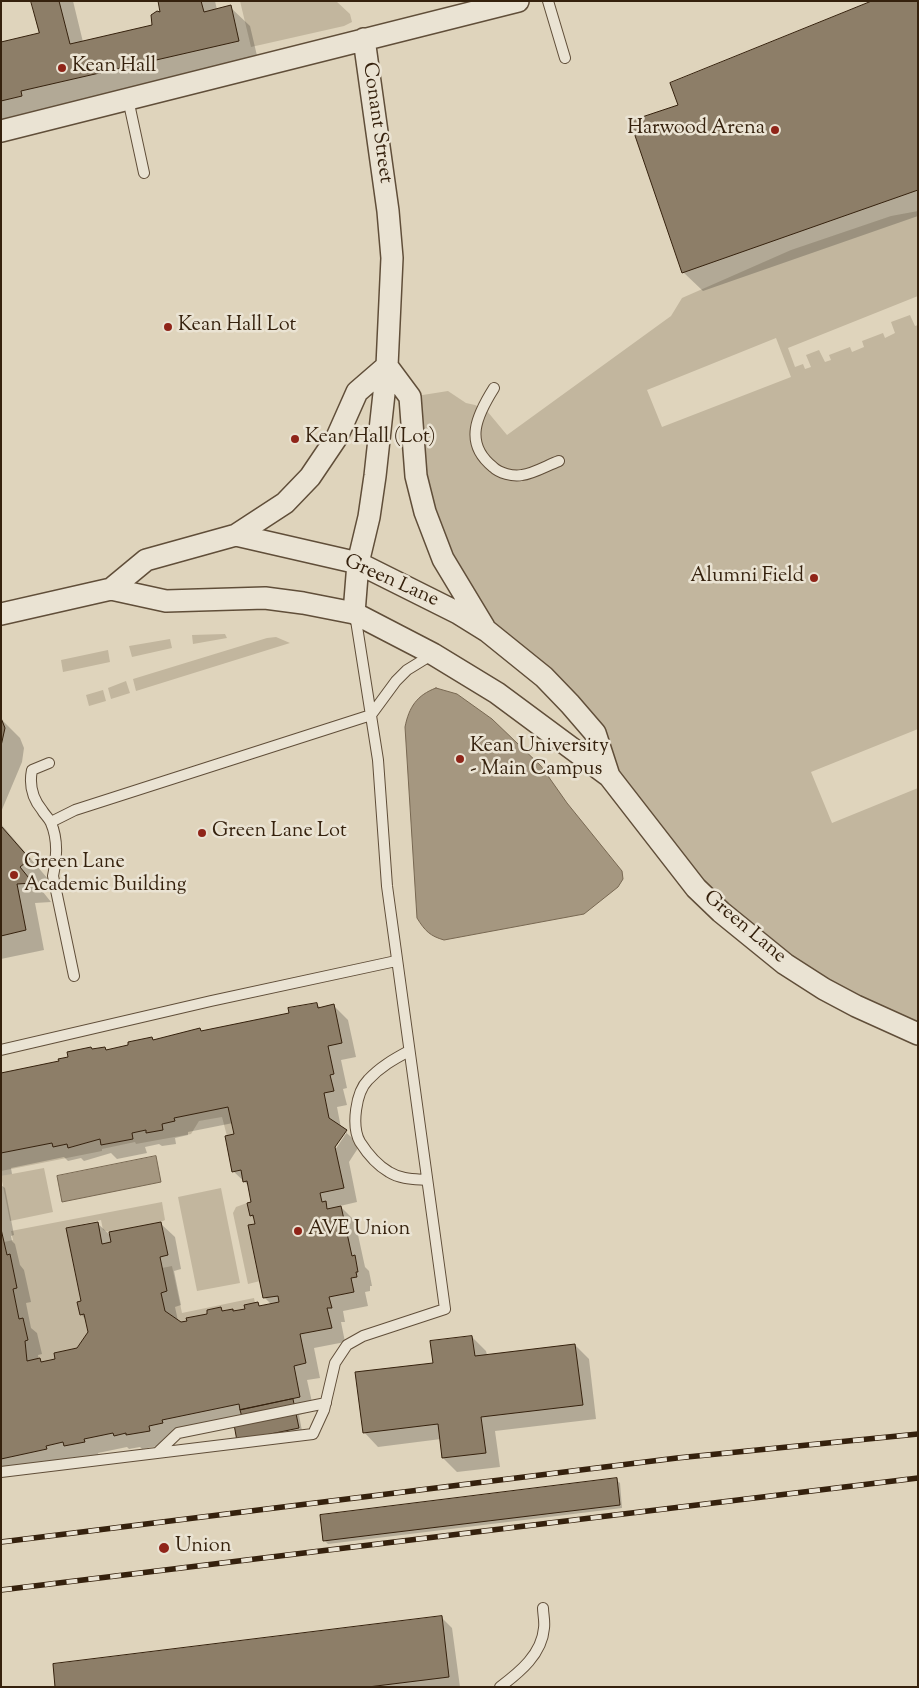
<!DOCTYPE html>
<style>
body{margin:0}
#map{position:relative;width:919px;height:1688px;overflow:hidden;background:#dfd4bc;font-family:"Sorts Mill Goudy",serif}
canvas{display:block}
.frame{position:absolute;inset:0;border:2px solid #35210d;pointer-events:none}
</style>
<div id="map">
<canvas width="919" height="1688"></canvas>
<div class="frame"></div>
</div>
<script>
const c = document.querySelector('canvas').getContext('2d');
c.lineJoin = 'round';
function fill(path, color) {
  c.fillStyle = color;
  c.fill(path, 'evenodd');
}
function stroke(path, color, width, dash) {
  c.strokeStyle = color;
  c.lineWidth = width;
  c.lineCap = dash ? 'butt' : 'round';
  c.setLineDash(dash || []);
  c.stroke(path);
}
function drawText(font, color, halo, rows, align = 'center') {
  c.font = font + ' "Sorts Mill Goudy",serif';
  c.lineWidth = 5;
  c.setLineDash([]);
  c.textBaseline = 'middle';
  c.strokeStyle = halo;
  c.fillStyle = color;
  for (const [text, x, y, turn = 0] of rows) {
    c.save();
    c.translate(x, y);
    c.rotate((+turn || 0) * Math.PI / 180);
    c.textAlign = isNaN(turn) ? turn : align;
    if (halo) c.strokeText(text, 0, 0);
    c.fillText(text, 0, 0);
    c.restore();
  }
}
const green = new Path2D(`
 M240 1H336L350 14 352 22 344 26 251 47Z
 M918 211V296L788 348 795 367 803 364 805 369 811 367 806 355 819 350 825 362 831 360 829 355 850 347 852 352 864 347 862 341 883 333 885 338 895 333 891 322 910 315 915 326 918 325V729L811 772 832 823 918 788V1034L760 944 609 776 595 733 487 631 443 559 410 397 448 391 466 403 475 405 487 411 507 435 671 316 682 298 791 250 891 216ZM776 338 791 377 662 427 647 390Z
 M225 634 227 638 193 644 192 635Z
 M276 637 290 643 136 691 133 679 267 638Z
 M170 639 172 648 132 657 129 646Z
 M108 650 110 662 63 672 61 660Z
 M126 681 130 693 111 699 108 688Z
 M103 690 106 701 89 706 86 695Z
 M228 1107 234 1134 227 1136 222 1117 199 1121 191 1134 136 1144 135 1142 102 1149V1151L1 1171V1153L52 1143 53 1147 67 1144 69 1148 100 1139 102 1145 133 1139 132 1133 146 1130V1132L162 1124 175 1120 174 1118Z
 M44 1168 53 1212 10 1221 1 1176Z
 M221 1188 240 1283 197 1291 178 1197Z
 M162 1202 165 1220 161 1222 109 1232 103 1230 101 1220 66 1228 81 1301 77 1302 80 1315 84 1314 88 1332 77 1348 54 1353 55 1359 41 1362 27 1361 25 1341 28 1339 23 1318 19 1319 13 1289 17 1288 10 1254 7 1255 4 1242 13 1240 11 1231Z
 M247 1203 250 1216 253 1215 255 1224 248 1225 260 1281 248 1284 233 1213 236 1207Z
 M172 1266 182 1313 254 1298 255 1303 245 1309 233 1311 232 1309 222 1311 221 1307 207 1310V1314L186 1318 187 1321 181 1322 165 1311 161 1293 167 1291 162 1268Z`);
const water = new Path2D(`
 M436 688 457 694 492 719 541 766 567 803 622 871 623 879 618 887 584 914 444 940C430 936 425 931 417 918L405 727C409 707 417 695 436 688Z
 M156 1156 161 1182 62 1202 57 1176Z`);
const shadow = new Path2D(`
 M32 1H73L83 42 153 26 162 14 159 1H215L217 10 230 7 250 26 258 60 1 125V43L40 34Z
 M918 1V216L703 291 683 272 680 106Z
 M1 719 20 738 24 748 22 762 1 812Z
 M1 824 48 879 39 887 51 902 35 903 44 950 1 959Z
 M316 1004 321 1008 334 1006 348 1020 356 1057 341 1060 347 1088 343 1089 347 1105 337 1107 341 1128 360 1145 349 1162 357 1202 340 1206 355 1221 365 1267 369 1271 372 1286H370V1291L365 1292 368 1306 343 1311 345 1322H341L345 1342 314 1348 320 1378 307 1380 314 1411 299 1415 302 1431 242 1443 235 1422 163 1440 164 1445 142 1449 140 1447 129 1449 127 1447 98 1453 99 1456 79 1460 76 1457 59 1460 1 1476V1185L5 1188 14 1235 11 1236 12 1241 15 1244 20 1265 24 1270 31 1302 26 1303 31 1328 37 1333 42 1354 38 1355 39 1360 43 1363 56 1360 77 1349 89 1332 86 1320 81 1314 97 1223 111 1236 160 1223 175 1237 181 1269 174 1271 181 1305 175 1307 178 1321 181 1323 209 1315 221 1308 224 1312 232 1310 234 1312 247 1310 258 1304 261 1307 272 1305 265 1298 256 1225 255 1220 251 1215 252 1204 249 1186 233 1171 235 1135 233 1123 188 1132V1135L175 1138 176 1144 162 1146 159 1144 145 1147 147 1153 117 1159 111 1153 84 1161 81 1158 68 1161 64 1157 11 1168 12 1174 1 1176V1074L60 1062 93 1050 105 1048 107 1051 130 1046 152 1038 155 1041 290 1014ZM344 1132H347L333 1153 331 1152Z
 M472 1337 486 1351 487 1355 575 1345 589 1359 596 1419 495 1431 500 1467 457 1472 443 1458 441 1439 378 1447 364 1432 434 1365Z
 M616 1480 620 1483 622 1508 328 1544 324 1540Z
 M441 1617 452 1628 460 1687H57Z`);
const building = new Path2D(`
 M31 1H59L70 44 152 25 151 15 157 11 160 12 158 1H201L204 12 231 5 239 41 21 91 22 96 1 101V42L39 33Z
 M872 1H918V190L682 273 630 121 678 105 670 83Z
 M1 718 5 728 1 746Z
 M1 826 30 859 20 867 33 883 17 884 26 930 1 936Z
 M317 1003 318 1008 334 1004 342 1043 328 1046 334 1074 330 1075 334 1091 324 1093 329 1118 347 1130 335 1147 344 1188 320 1193 322 1202 326 1201 327 1209 341 1206 352 1256 355 1255 358 1272H356L357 1277 351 1278 354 1292 329 1297 332 1308H327L332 1328 300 1334 306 1363 294 1366 300 1397 240 1410 239 1404 162 1420 163 1423 149 1426 150 1431 126 1435V1433L114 1436 113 1433 84 1439 85 1442 64 1446 63 1442 46 1446 47 1449 1 1459V1229L7 1255 10 1254 17 1288 13 1289 19 1319 23 1318 28 1340 25 1341 27 1361 40 1358 41 1362 55 1359 54 1353 77 1348 88 1332 84 1314 80 1315 77 1302 81 1301 66 1228 98 1222 102 1244 111 1242 109 1232 161 1222 168 1255 160 1257 167 1291 161 1293 165 1311 181 1322 187 1321 186 1318 207 1314V1310L221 1307 222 1311 233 1309V1311L245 1309 244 1305 258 1302 259 1306 279 1302 278 1296 263 1298 248 1225 255 1224 253 1215 250 1216 247 1203 251 1202 247 1181 243 1182 241 1170 232 1172 225 1136 234 1134 228 1107 174 1118 175 1121 162 1124 163 1130 146 1133V1130L132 1133 133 1139 101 1145 100 1139 68 1148 67 1144 53 1147 52 1143 1 1153V1073L59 1061 58 1059 68 1057 67 1052 91 1047 92 1049 105 1047 106 1050 128 1045V1042L152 1037 153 1040 200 1028 201 1031 289 1013 288 1008Z
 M472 1336 475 1356 575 1344 583 1405 481 1417 486 1453 442 1458 438 1424 363 1433 355 1372 433 1363 430 1341Z
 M293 1399 299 1428 237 1441 233 1419 242 1417 240 1410Z
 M617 1478 620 1505 323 1541 320 1515Z
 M442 1616 449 1677 368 1687H55L53 1664Z`);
const service = new Path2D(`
 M548 1 565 58
 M128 99 144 173
 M494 388C477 415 463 443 493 467 499 473 513 477 522 475 533 474 548 465 559 461
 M49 763 32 770C29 785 32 798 42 810 44 814 49 818 51 823 58 839 57 860 53 876L74 976
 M51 822 75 810 371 715 396 681 407 670 433 654
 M1 1050 211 1001 396 961
 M409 1051C394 1059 380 1067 368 1080 356 1092 351 1126 360 1142 367 1153 377 1165 389 1172 400 1179 414 1179 426 1180
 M157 1453 178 1433 326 1403
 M1 1472 313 1434 324 1410 335 1363 347 1345 363 1336 445 1309 387 886 378 760 355 614
 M500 1687C520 1672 542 1654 544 1628 545 1621 543 1614 543 1608`);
const minor = new Path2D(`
 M1 131 518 1
 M387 366 410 397 416 476 425 512 443 559 484 627
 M236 535 285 503 310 477 337 437 357 392 387 366
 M111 589 146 560 236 535 358 563 458 613 487 631 544 677 570 704 595 733 609 776
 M354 613 358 563 369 517 375 476 387 366 392 258 388 211 364 39
 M1 614 111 589 166 601 265 598 303 603 354 613 433 654 497 693 609 776 696 888 721 912 785 964 824 989 856 1006 918 1034`);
const rail = new Path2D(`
 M1 1542 677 1458 918 1434
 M1 1590 918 1478`);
const markers = [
 [62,68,5,"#8f2418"],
 [775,130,5,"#8f2418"],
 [168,327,5,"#8f2418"],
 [295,439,5,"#8f2418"],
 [814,578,5,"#8f2418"],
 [460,759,5,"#8f2418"],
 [202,833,5,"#8f2418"],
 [14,875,5,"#8f2418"],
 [298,1231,5,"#8f2418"],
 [164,1548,6,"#8f2418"]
];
const poiNames = [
 ["Kean Hall",72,68],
 ["Harwood Arena",765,130,"right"],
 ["Kean Hall Lot",178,327],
 ["Kean Hall (Lot)",305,439],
 ["Alumni Field",804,578,"right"],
 ["Kean University",470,748],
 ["- Main Campus",470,771],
 ["Green Lane Lot",212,833],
 ["Green Lane",24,864],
 ["Academic Building",24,887],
 ["AVE Union",308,1231],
 ["Union",175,1548]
];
const streetNames = [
 ["Conant Street",376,123,82],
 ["Green Lane",391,582,24],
 ["Green Lane",744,928,40]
];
fill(green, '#c2b69e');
fill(water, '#a59780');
stroke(water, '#786852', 1);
fill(shadow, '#0003');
fill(building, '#8d7e68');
stroke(building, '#35210d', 1);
stroke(service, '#604e39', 12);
stroke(minor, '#604e39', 24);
stroke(service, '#eae3d3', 10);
stroke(minor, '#eae3d3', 21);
stroke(rail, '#35210d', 5.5);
stroke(rail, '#eae3d3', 4, [11]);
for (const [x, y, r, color] of markers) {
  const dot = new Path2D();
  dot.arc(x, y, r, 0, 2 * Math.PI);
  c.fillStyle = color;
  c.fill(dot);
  stroke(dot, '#eae3d3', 2);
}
drawText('20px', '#35210d', '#eae3d3', poiNames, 'left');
drawText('20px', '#35210d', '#eae3d3', streetNames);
</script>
